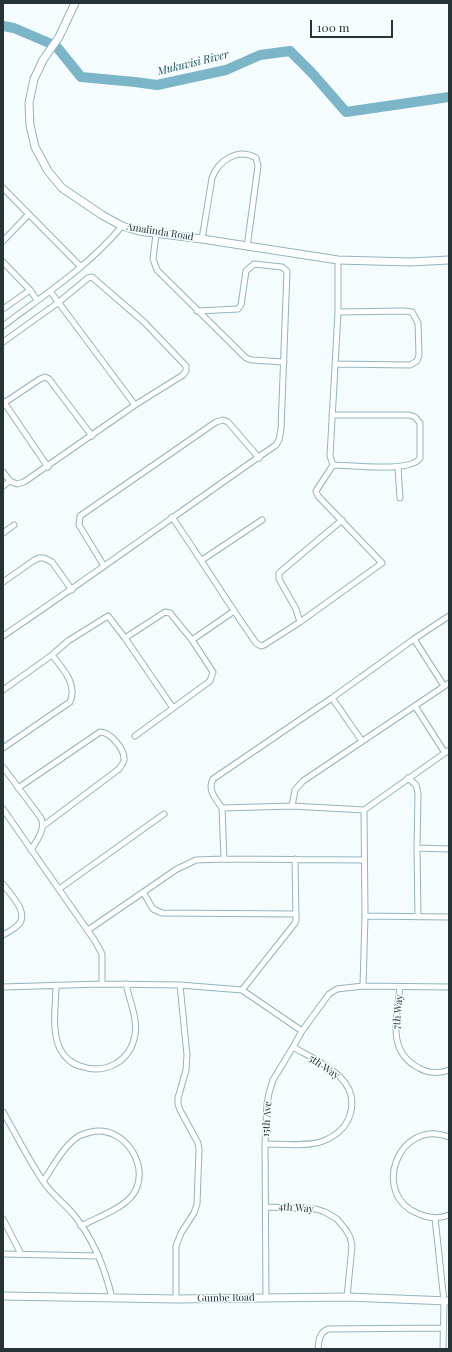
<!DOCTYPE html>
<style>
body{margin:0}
#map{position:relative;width:452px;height:1352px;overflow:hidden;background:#f5fcfe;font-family:"Playfair Display",serif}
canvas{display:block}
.frame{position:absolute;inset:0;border:4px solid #263438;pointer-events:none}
.scale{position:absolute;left:310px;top:20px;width:83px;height:18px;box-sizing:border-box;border:2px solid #263438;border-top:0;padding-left:5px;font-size:12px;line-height:14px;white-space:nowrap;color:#263438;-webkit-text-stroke:3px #f5fcfe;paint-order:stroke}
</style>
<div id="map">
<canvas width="452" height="1352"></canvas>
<div class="frame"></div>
<div class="scale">100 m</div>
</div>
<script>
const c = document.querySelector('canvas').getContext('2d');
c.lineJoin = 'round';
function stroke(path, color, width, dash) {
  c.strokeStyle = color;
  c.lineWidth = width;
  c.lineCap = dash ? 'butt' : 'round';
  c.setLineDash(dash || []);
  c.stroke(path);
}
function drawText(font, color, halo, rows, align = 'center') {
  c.font = font + ' "Playfair Display",serif';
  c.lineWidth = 3;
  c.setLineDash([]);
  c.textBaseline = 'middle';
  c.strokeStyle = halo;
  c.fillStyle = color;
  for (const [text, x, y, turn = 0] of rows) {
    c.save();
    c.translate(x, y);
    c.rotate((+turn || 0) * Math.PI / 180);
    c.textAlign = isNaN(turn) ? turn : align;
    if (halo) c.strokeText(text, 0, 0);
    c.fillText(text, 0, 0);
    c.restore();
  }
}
const river = new Path2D(`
 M3 26 14 28 56 46 81 77 135 82 157 85 226 70 260 55 290 51 312 73 346 112 449 97`);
const street = new Path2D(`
 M3 188 81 267
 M156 234 153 259 157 270 246 358 252 360 284 362
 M202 239 212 178C218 161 238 147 256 158L258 166 247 247
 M3 241 29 214
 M3 262 30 290 37 300
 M50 291 135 405
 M3 309 30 290
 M3 326C44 295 89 266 122 226
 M3 342 59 302 88 278 92 277 144 322 186 366V371L183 375 135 405 24 482 17 484 10 481 3 472
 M336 364 410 365 417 361 419 355 418 323 412 312 404 311 338 312
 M3 401 48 467
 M4 403 40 379 45 377 49 379 92 436
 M332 415H409L415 417 420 423V458C411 473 350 465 333 465L330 456 338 312V260
 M398 467 400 498
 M3 486 10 481
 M172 517C201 559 227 602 256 643L261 646 264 645 300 622 382 563 318 496 316 491 333 465
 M3 533 14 525
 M202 560 262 520
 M104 566 79 525 80 516 216 422 223 420 228 422 259 458
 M3 582 33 561 39 558H44L52 562 72 590
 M449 616 414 639 332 698 213 779C207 790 216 799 222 808L292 806 364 810 449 750
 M300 622 296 609 279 579V573L342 520
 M3 636C95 574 185 508 276 445L279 440 281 429 287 271 282 267 254 264 246 271 241 305 238 309 197 311
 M125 638 165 612 170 613 192 640 213 672 210 681 135 736
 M414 639 444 686
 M192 640 234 611
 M52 655 68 641 108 616 125 638 173 708
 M3 690 52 655C62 668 78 684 70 702L3 748
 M332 698 362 741
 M415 706 445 753
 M3 767 41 818C46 829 37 840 31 850
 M408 778 416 785 418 793 417 848 418 917
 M18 788 100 732C110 732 125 749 124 760 123 764 121 766 119 769L43 826
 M292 806 295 790 303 781 449 683
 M222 808 224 859
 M3 809 95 941 102 954V984
 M417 848 449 849
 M3 884C10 894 29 912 19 924 15 929 8 932 3 935
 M59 889 164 814
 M143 892 153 909 162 913 296 914
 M365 916 449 917
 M88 930 177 869 196 860 224 859 364 860
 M56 985C56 1005 51 1030 60 1049 64 1057 72 1064 80 1066 105 1075 130 1062 135 1035 138 1019 129 999 126 984
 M363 986 365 916 364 810
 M3 987 102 984 180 985 242 990 302 1031
 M400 987C397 1017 386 1051 419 1068 427 1073 440 1074 449 1070
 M242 990 295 923 296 920 295 859
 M3 1112C16 1134 28 1159 43 1181 51 1194 64 1203 74 1215 93 1239 105 1268 112 1298
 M449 1137C399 1117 369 1195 419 1214 428 1218 439 1219 449 1215
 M265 1144C281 1144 309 1147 323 1141 336 1136 346 1127 350 1115 362 1078 317 1061 293 1047
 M43 1181C54 1166 63 1146 79 1136 83 1134 87 1133 91 1132 125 1124 154 1170 131 1197 121 1209 96 1218 81 1226
 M266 1207 316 1209 325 1212 337 1219 346 1230 350 1237 352 1246 347 1297
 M435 1218 444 1301 443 1349
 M3 1219 21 1254
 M3 1254 99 1256
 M266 1298 265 1144 267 1104 269 1093 273 1080 293 1047 302 1031 329 994 337 989 363 986 449 987
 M176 1299V1246L181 1233 194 1213 197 1204 199 1150 198 1143 180 1110 178 1104V1098L186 1070 187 1055 180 985
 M318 1349C319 1340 319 1333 328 1329L443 1328`);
const secondary = new Path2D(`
 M75 3 59 37 43 60 34 79 29 103 30 125 35 147 48 171 62 188 102 215 122 226 139 231 202 239 338 260 410 262 449 260
 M3 1296 176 1299 347 1297 449 1301`);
const streetNames = [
 ["Amalinda Road",160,232,9],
 ["7th Way",398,1012,-85],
 ["5th Way",324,1067,34],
 ["15th Ave",267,1119,-86],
 ["4th Way",296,1208,4],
 ["Gumbe Road",226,1298,-1]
];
const waterNames = [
 ["Mukuvisi River",193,63,-14]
];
stroke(river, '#7cb4c8', 10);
stroke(street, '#93b4c0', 7);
stroke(secondary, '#93b4c0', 9);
stroke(street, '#fff', 5);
stroke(secondary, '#fff', 7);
drawText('10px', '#263438', '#f5fcfe', streetNames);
drawText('italic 11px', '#1e4d5c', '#f5fcfe', waterNames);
</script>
